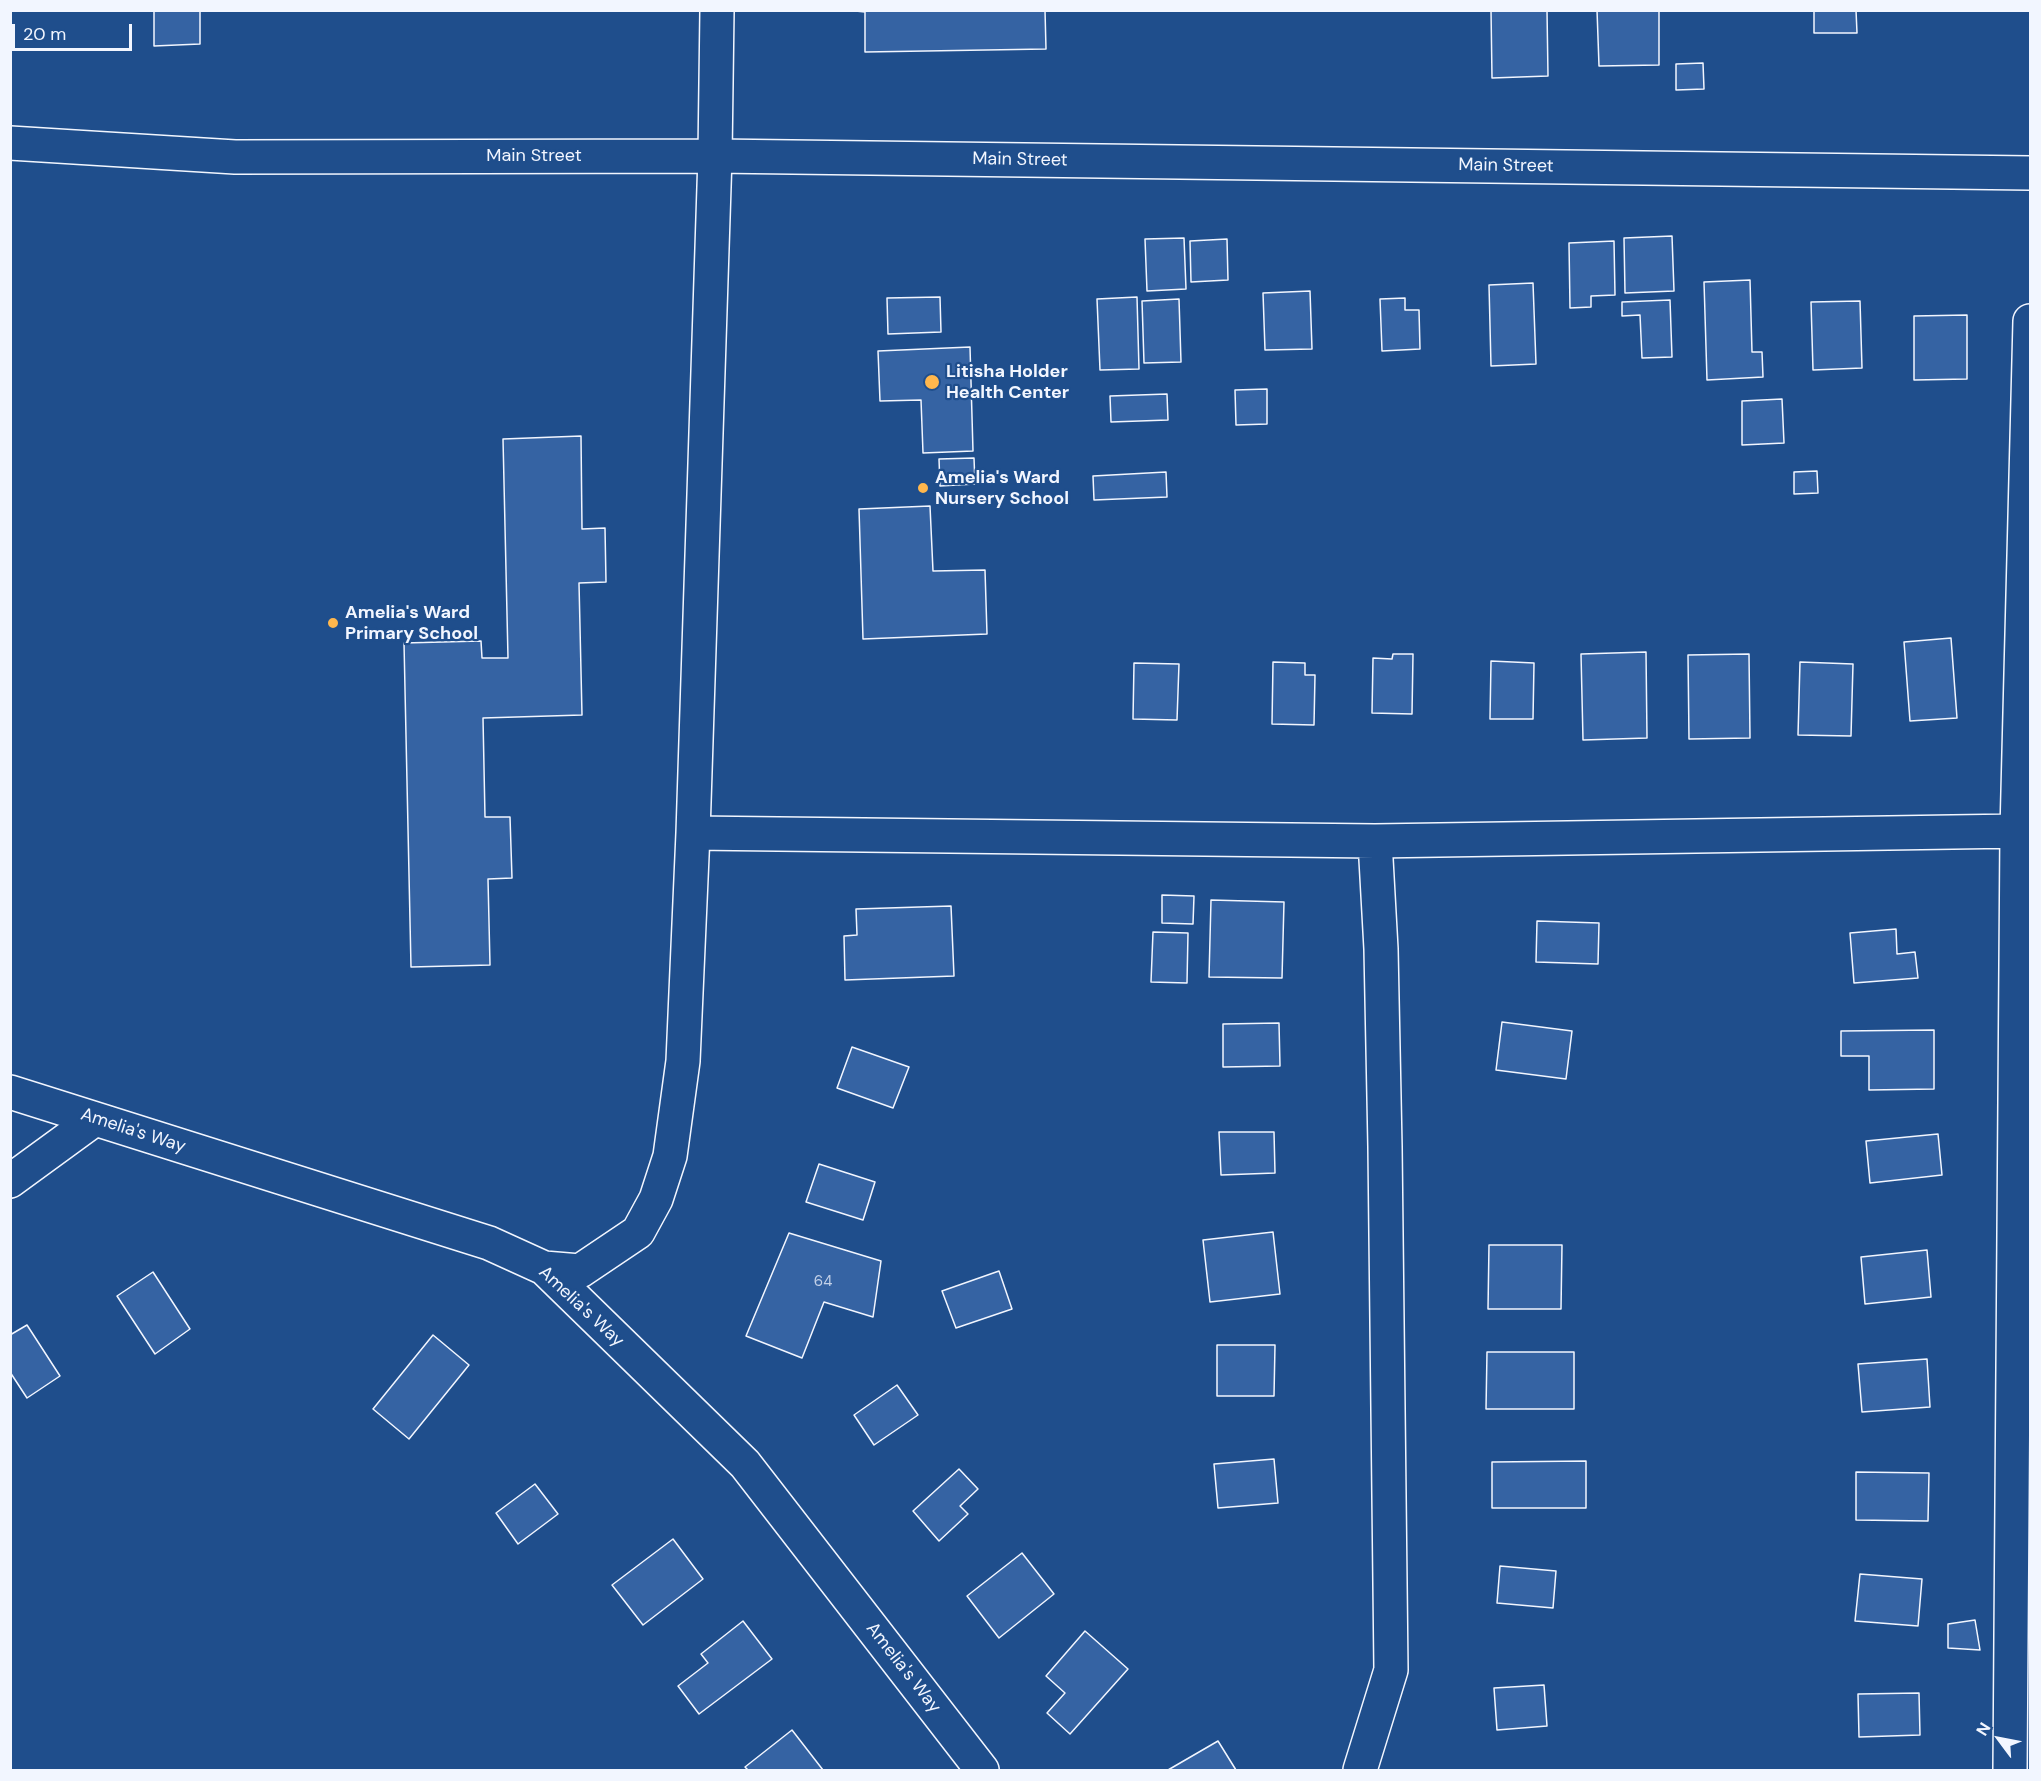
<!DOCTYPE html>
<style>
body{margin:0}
#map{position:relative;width:2041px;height:1781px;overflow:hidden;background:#1f4e8c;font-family:"DM Sans",sans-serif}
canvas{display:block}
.frame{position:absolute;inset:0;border:12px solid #f2f6ff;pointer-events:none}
.north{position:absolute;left:1969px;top:1709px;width:60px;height:60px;-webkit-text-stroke:4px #1f4e8c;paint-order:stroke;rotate:302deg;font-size:16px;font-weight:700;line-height:24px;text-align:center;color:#f2f6ff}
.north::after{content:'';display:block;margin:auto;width:21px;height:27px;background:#f2f6ff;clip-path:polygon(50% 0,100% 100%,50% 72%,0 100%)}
.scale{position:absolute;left:12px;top:24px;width:120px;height:27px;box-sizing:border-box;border:3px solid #f2f6ff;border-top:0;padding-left:8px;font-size:18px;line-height:21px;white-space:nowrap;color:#f2f6ff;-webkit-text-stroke:4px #1f4e8c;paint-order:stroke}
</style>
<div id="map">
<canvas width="2041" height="1781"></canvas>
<div class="frame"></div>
<div class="north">N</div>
<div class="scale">20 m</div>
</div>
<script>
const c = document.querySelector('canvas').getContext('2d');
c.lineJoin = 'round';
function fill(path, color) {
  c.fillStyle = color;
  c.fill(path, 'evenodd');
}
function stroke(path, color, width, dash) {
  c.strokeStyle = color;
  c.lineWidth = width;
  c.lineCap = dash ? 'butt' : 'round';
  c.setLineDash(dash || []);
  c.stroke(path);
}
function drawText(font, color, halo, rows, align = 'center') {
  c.font = font + ' "DM Sans",sans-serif';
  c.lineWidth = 4.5;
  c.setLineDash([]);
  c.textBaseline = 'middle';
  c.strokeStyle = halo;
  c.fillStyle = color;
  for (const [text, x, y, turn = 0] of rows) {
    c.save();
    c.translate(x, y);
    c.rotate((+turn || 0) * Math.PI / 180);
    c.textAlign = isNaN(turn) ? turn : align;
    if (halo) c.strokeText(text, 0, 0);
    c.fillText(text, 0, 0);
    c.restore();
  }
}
const building = new Path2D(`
 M154 10H200V44L154 46Z
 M846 10H1045L1046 49 865 52V12Z
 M1491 10H1547L1548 76 1492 78Z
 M1597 10H1659V65L1599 66Z
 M1814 10H1856L1857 33H1814Z
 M1703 63 1704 89 1676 90V64Z
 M1672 236 1674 291 1625 293 1624 238Z
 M1184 238 1186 289 1147 291 1145 239Z
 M1227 239 1228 280 1191 282 1190 241Z
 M1614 241 1615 295 1591 296V307L1570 308 1569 243Z
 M1750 280 1752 352H1762L1763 377 1707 380 1704 282Z
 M1533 283 1536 364 1491 366 1489 285Z
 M1310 291 1312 349 1265 350 1263 293Z
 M940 297 941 332 888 334 887 298Z
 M1137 297 1139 369 1100 370 1097 299Z
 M1405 298V310H1419L1420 349 1382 351 1380 299Z
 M1179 299 1181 362 1144 363 1142 301Z
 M1670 300 1672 357 1642 358 1640 315 1622 316V302Z
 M1860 301 1862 368 1813 370 1811 302Z
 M1967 315V379L1914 380V316Z
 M970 347 973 451 923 453 921 400 880 401 878 351Z
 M1267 389V424L1236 425 1235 390Z
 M1167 394 1168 420 1111 422 1110 396Z
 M1782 399 1784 443 1742 445V401Z
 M581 436 582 529 605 528 606 582 579 583 582 715 483 718 485 817H510L512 878 488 879 490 965 411 967 404 643 481 641 482 658H508L503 439Z
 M974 458 975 484 940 486 939 459Z
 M1817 471 1818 493 1794 494V472Z
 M1166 472 1167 497 1094 500 1093 476Z
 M930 506 933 571 985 570 987 634 863 639 859 509Z
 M1951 638 1957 718 1910 721 1904 642Z
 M1646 652 1647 738 1583 740 1581 654Z
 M1393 654H1413L1412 714 1372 713 1373 658 1392 659Z
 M1749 654 1750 738 1689 739 1688 655Z
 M1491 661 1534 663 1533 719H1490Z
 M1273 662 1305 663V675H1315L1314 725 1272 724Z
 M1800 662 1853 664 1851 736 1798 735Z
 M1134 663 1179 664 1177 720 1133 719Z
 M1162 895 1194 896 1193 924 1162 923Z
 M1211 900 1284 902 1282 978 1209 977Z
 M951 906 954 976 845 980 844 936 857 935 856 909Z
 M1537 921 1599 923 1598 964 1536 962Z
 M1896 929 1897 954 1915 952 1918 978 1854 983 1850 933Z
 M1153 932 1188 933 1187 983 1151 982Z
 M1502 1022 1572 1031 1566 1079 1496 1070Z
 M1279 1023 1280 1066 1223 1067V1024Z
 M1934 1030V1089L1869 1090V1056H1841V1031Z
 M852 1047 909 1067 893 1108 837 1088Z
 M1219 1132H1274L1275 1173 1221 1175Z
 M1938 1134 1942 1175 1870 1183 1866 1141Z
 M819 1164 875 1182 863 1220 806 1202Z
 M1273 1232 1280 1294 1210 1302 1203 1240Z
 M789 1233 881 1261 873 1317 824 1302 802 1358 746 1336Z
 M1489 1245H1562L1561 1309H1488Z
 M1927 1250 1931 1297 1865 1304 1861 1257Z
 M999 1271 1012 1309 956 1328 942 1291Z
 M153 1272 190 1329 155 1354 117 1296Z
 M27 1325 60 1376 27 1398 10 1372V1335Z
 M433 1335 469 1365 409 1439 373 1409Z
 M1217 1345H1275L1274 1396H1217Z
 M1487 1352H1574V1409H1486Z
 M1927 1359 1930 1407 1862 1412 1858 1364Z
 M897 1385 918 1415 874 1445 854 1415Z
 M1274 1459 1278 1503 1218 1508 1214 1464Z
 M1586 1461V1508H1492V1462Z
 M959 1469 978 1489 960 1506 968 1514 939 1541 913 1511Z
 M1856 1472 1929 1473 1928 1521 1856 1520Z
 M535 1484 558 1514 518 1544 496 1513Z
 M673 1539 703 1579 643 1625 612 1585Z
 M1022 1553 1054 1594 999 1638 967 1596Z
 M1500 1566 1556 1571 1553 1608 1497 1603Z
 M1860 1574 1922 1579 1918 1626 1855 1621Z
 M1975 1620 1980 1650 1948 1648V1624Z
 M743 1621 772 1659 699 1714 678 1686 708 1663 701 1654Z
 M1085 1631 1128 1669 1070 1734 1047 1713 1065 1693 1046 1676Z
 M1544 1685 1547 1726 1497 1730 1494 1688Z
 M1919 1693 1920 1735 1859 1737 1858 1694Z
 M792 1730 823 1770H748L745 1767Z
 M1218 1741 1236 1770H1168Z`);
const street = new Path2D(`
 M10 143 235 157 715 156 2030 173
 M693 833 1375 841 2017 831
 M10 1092 489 1243 544 1268 745 1464 982 1770
 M10 1181 95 1119
 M544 1268 580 1271 638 1232 656 1199 670 1156 683 1061 693 833 715 156 717 10
 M1360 1770 1391 1670 1385 1147 1381 949 1375 841
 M2010 1770 2017 831 2030 321`);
const markers = [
 [932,382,8,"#ffb74d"],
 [923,488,6,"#ffb74d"],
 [333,623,6,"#ffb74d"]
];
const numberNames = [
 ["64",823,1282]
];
const streetNames = [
 ["Main Street",534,156],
 ["Main Street",1020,160,1],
 ["Main Street",1506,166,1],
 ["Amelia's Way",133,1131,18],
 ["Amelia's Way",581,1307,43],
 ["Amelia's Way",903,1668,52]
];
const poiNames = [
 ["Litisha Holder",946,372],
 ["Health Center",946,393],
 ["Amelia's Ward",935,478],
 ["Nursery School",935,499],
 ["Amelia's Ward",345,613],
 ["Primary School",345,634]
];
fill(building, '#3563a3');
stroke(building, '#f2f6ff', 1.5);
stroke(street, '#f2f6ff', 36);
stroke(street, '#1f4e8c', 33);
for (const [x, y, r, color] of markers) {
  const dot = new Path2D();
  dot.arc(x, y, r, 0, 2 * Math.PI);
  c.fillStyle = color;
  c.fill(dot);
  stroke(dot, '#1f4e8c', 2);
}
drawText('15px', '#c3d1e8', null, numberNames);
drawText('18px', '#f2f6ff', '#1f4e8c', streetNames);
drawText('bold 18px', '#f2f6ff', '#1f4e8c', poiNames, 'left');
</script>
